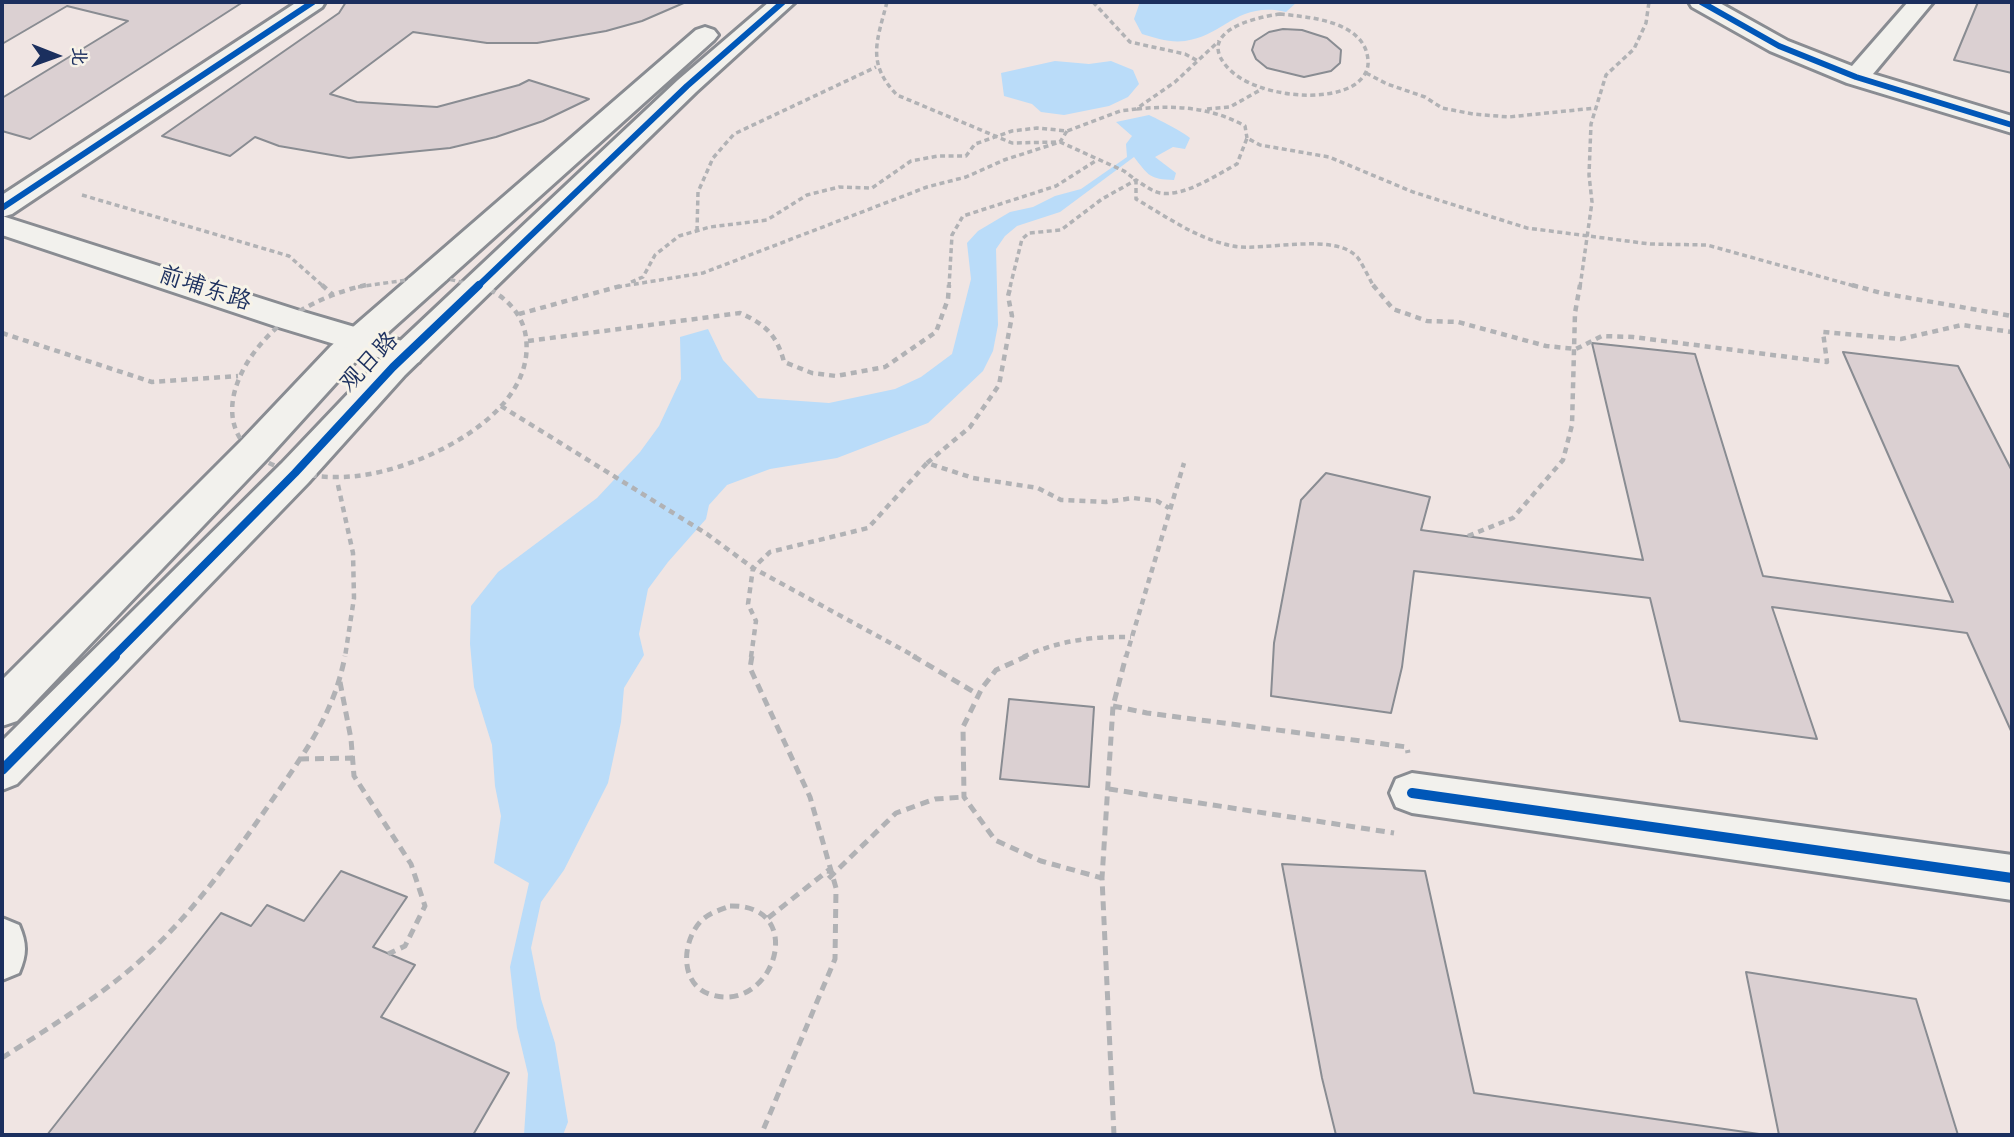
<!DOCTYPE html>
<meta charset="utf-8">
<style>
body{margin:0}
#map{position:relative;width:2014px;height:1137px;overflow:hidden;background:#f4f2ec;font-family:"Indie Flower","LXGW WenKai TC",sans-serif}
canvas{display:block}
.frame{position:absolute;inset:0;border:4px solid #1b2f5e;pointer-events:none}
.north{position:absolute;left:21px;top:21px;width:70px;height:70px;-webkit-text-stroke:5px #f7f3e8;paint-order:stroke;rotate:91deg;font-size:19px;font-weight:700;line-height:28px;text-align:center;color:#1b2f5e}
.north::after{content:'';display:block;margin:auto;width:24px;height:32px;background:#1b2f5e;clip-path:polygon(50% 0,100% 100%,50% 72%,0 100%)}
</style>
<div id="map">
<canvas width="2014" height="1137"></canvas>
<div class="frame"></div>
<div class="north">北</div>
</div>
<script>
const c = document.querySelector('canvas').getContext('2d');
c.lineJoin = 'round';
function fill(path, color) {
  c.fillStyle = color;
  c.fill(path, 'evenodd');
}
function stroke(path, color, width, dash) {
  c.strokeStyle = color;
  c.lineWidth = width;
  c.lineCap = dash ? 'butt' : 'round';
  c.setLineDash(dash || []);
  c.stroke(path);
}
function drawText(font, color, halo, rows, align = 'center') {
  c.font = font + ' "Indie Flower","LXGW WenKai TC",sans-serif';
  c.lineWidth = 6;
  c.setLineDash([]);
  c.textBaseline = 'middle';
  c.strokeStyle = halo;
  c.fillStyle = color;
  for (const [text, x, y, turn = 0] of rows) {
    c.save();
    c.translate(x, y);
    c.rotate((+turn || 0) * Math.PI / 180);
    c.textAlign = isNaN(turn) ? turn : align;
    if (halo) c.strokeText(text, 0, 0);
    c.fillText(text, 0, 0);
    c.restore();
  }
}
const built = new Path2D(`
 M2 2H2012V1135H2Z`);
const water = new Path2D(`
 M1140 2H1297L1286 12C1237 1 1224 36 1185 41 1170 43 1155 38 1142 34L1134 19Z
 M1055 61 1089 64 1111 61 1133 70 1139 84 1128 97 1109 106 1064 115 1041 112 1032 104 1004 96 1001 73Z
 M1149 115C1156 118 1185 133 1190 138L1185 149 1173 147 1155 157 1176 173 1174 180C1149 179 1149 176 1134 157L1060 212 1017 226 1005 236 996 249 998 325 993 351 983 371 928 423 837 458 770 469 727 485 709 505 706 519 668 562 648 589 639 634 644 655 624 688 621 722 608 783 564 870 541 902 531 948 541 999 555 1043 568 1122 563 1135H524L528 1074 517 1028 510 967 529 883 494 863 501 816 495 786 492 745 474 687 470 644 471 606 498 572 597 498 640 452 659 426 681 379 680 337 708 329 723 360 758 398 829 403 895 389 921 377 952 354 971 279 967 243 978 231 1010 212 1033 207 1055 196 1081 189 1127 157 1126 144 1132 136 1116 122Z`);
const building = new Path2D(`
 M2 2H243L30 139 2 131V98L128 21 67 6 2 44Z
 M346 2H686L642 21 606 31 537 43H487L413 32 330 94 357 102 437 107 519 85 529 80 589 99 543 121 496 137 450 148 349 158 279 146 255 137 230 156 162 136 339 13Z
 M1978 2H2012V73L1954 60Z
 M1283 29 1302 30 1327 38 1341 50 1340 63 1331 71 1304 77 1267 68 1256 59 1252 50 1255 41 1269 32Z
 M1592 343 1695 354 1763 576 1953 602 1843 352 1958 366 2012 471V733L1967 633 1772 607 1817 739 1680 721 1650 598 1414 571 1402 667 1391 713 1271 696 1274 643 1301 500 1326 473 1430 497 1421 530 1643 560Z
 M1009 699 1094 707 1089 787 1000 779Z
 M1282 864 1425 871 1474 1093 1766 1135H1336L1322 1078Z
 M341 871 407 897 373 947 415 965 381 1017 509 1073 473 1135H47L221 913 251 926 267 905 304 921Z
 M1746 972 1916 999 1958 1135H1779Z`);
const pathFar2 = new Path2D(`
 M887 2C877 41 866 63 897 95L1012 143 1060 142 1067 131
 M1093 2 1130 42 1185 54 1198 61
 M1280 14C1309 17 1365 21 1368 60 1369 70 1364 77 1357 83 1327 105 1255 95 1230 70 1193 33 1251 18 1280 14Z
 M1366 73 1387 84 1425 97 1442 108 1473 114 1509 117 1595 108
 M1137 109C1175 105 1211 107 1245 126L1247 138
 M1207 109 1230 107 1262 89
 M82 195 289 256 324 287
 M697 231 698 192 713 158 734 134 876 67
 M631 282 643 277 655 255 679 236 710 227 767 220 807 195 839 187 872 188 911 161 938 156H966L975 144 1012 131 1037 128 1067 131 1120 111 1136 109 1175 82 1219 41
 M358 287 434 276 484 287
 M617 287 703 273 927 187 966 177 1004 160 1060 142 1124 171 1136 180V199C1167 217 1197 239 1233 246 1264 252 1336 231 1358 258 1364 267 1369 278 1374 287
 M949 287 952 235 963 216 1056 186 1097 160
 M1010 287 1022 239 1029 233 1061 230 1102 199 1136 180C1144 185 1151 191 1160 193 1185 197 1216 175 1237 164L1247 138 1260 145 1329 157 1413 192 1527 228 1650 244 1707 245 1858 287
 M1580 287 1592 202 1589 175 1591 124 1606 75 1634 49 1646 23 1649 2`);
const pathFar1 = new Path2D(`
 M322 285 333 295
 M366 285C339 291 312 302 289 318 242 351 199 428 269 463 295 476 328 479 357 476 421 469 542 413 525 332 520 310 501 293 480 285
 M1373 285 1393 309 1427 321 1458 322 1546 346 1576 349 1602 336 1633 337 1827 362 1823 332 1901 339 1962 325 2012 332
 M1852 285 1881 293 2012 316
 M519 314 624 285
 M2 333 152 382 238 376
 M528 341 740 313C765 324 777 335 784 362L812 373 836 376 885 367 936 332 948 299 949 285
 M501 406 707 534 753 568 916 657
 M927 463 970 427 999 385 1012 316 1008 296 1011 285
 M338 485 353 553 354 598 345 657
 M1468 536 1513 518 1563 460 1572 425 1575 313 1580 285
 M751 657 756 621 748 604 753 568 770 552 868 528 927 463 973 478 1038 488 1061 500 1106 502 1133 498 1157 501 1169 508
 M1023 657C1057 641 1093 636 1131 637
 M1126 657 1184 463`);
const path = new Path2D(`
 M752 656 750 668 810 797 836 888 835 959 761 1135
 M913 656 979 695
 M1027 656 996 670 982 688 963 727 964 797 995 840 1041 861 1102 878
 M340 682 351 739 354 776 411 864 425 906 405 946 388 954
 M1113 706 1147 713 1407 747 1408 753
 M300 759 353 758
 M1109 789 1394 833
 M730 906C810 904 773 1017 709 994 679 983 682 941 701 921 709 913 720 910 730 906Z
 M768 918 830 869 828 879 896 813 935 799 964 797
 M2 1058C55 1024 111 990 156 946 202 901 239 848 275 796 307 749 334 713 345 656
 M1114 1135 1102 878 1113 706 1126 656`);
const minor = new Path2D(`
 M297 2H325L322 7 12 214 2 217V195Z
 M769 2H795L696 92 405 375 308 483 17 784 2 790V741L282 463 381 359 678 80Z
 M1689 2H1718L1788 41 1852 66 1908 2H1933L1873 74 2012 116V133L1847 83 1770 51 1692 7Z
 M705 27 714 30 718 35 714 40 355 362 266 460 17 721 2 726V680L240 442 331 346 696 30Z
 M1412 773 2012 855V900L1412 813 1396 807 1390 793 1396 779Z
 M2 918 19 925C27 944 27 954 19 973L2 980Z`);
const major = new Path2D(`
 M2 216 297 310 419 346 424 354 419 362 407 366 275 326 2 235Z`);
const cyclewayFar2 = new Path2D(`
 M1701 2 1779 46 1856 77 2012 125
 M2 208 313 2
 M477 287 687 86 783 2`);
const cyclewayFar1 = new Path2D(`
 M113 657 295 473 393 367 479 285`);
const cycleway = new Path2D(`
 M2 770 115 656
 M1412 793 2012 878`);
const streetNames = [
 ["前埔东路",204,291,18],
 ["观日路",371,364,-46]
];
fill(built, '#f0e5e3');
fill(water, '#badcf9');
fill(building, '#dbd0d2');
stroke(building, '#898c92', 2);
stroke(minor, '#898c92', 6);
stroke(major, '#898c92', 6);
stroke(pathFar2, '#b1b2b5', 3.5, [5, 3.5]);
stroke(pathFar1, '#b1b2b5', 4.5, [6, 5]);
stroke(path, '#b1b2b5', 5, [9, 6]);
fill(minor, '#f2f1ed');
fill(major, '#f2f1ed');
stroke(cyclewayFar2, '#0057b8', 6);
stroke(cyclewayFar1, '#0057b8', 8);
stroke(cycleway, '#0057b8', 10);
drawText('24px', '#1b2f5e', '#f7f3e8', streetNames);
</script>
